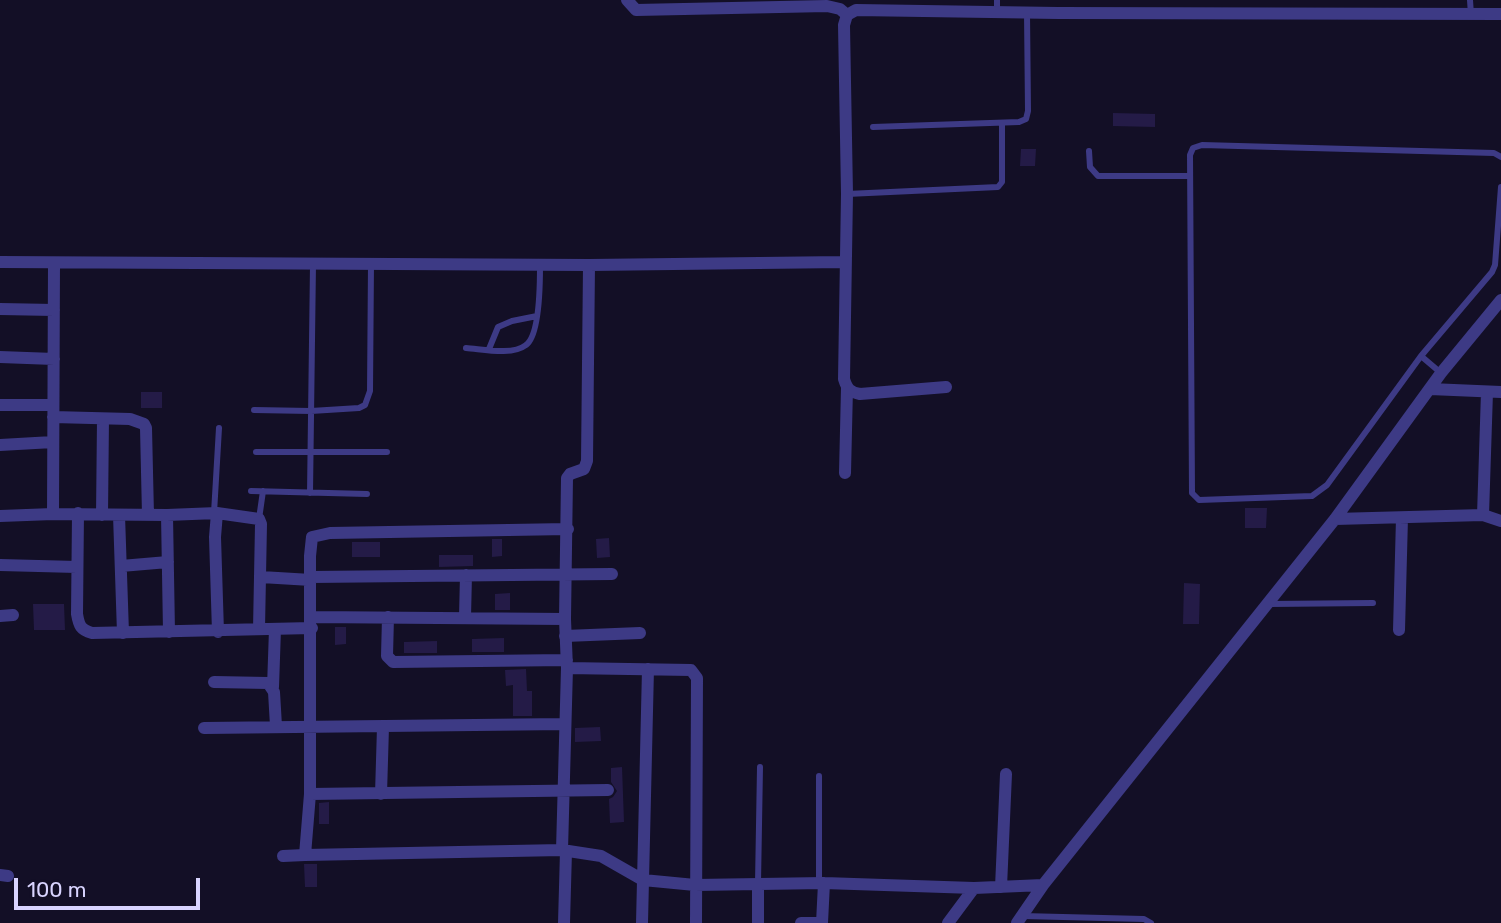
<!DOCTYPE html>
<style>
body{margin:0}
#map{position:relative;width:1501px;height:923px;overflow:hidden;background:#130f26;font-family:Rubik,sans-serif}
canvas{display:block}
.scale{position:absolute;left:14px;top:878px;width:186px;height:32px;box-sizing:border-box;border:4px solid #d9d4ff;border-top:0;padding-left:9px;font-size:21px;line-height:24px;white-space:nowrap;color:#d9d4ff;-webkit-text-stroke:5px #130f26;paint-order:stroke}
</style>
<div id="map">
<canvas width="1501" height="923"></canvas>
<div class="scale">100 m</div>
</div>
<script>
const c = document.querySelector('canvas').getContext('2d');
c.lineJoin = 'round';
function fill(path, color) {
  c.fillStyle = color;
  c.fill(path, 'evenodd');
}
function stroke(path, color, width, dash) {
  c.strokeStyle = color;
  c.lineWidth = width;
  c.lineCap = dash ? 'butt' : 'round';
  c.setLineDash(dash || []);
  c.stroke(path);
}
const building = new Path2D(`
 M1113 113 1155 114V127L1113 126Z
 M1021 149H1036L1035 166H1020Z
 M141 392H162V408H141Z
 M1245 508H1267L1266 528H1245Z
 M609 538 610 557 597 558 596 539Z
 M492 539H502V556L492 557Z
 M352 542H380V557H352Z
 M439 555H473V566L439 567Z
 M1184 583 1200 584 1199 624H1183Z
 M510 593V610H495V594Z
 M33 604H64L65 630H34Z
 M335 627H346V644L335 645Z
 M504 638V652H472V639Z
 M437 641V653H404V642Z
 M526 669 527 691H532V716H513V685L506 686 505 670Z
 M600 727 601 741 575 742V728Z
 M622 767 624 822 610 823 609 799 613 797 617 791 611 782V768Z
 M329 802V824H319V803Z
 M304 864H317V887H305Z`);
const service = new Path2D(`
 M1470 0 1471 15
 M997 12V0
 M873 127 1019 122 1026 119 1028 111 1027 13
 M1089 151 1090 167 1098 176H1190
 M1501 157 1494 153 1202 145 1193 148 1190 155 1192 493 1199 500 1312 496 1327 485 1421 356 1492 272 1495 265 1501 187
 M847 194 998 187 1002 182V123
 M466 348C482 349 512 356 526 345 540 335 540 283 540 266
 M489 349 498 327 512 321 537 316
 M1421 356 1441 373
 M254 410 311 411 359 408 365 405 370 391 371 264
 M256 452H387
 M251 491 367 494
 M310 493 313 264
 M214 513 219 428
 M259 519 263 491
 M1270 604 1373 603
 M758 883 760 767
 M819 883V776
 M1022 916 1144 919 1151 923`);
const minor = new Path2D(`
 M627 0 636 10 827 6 840 9 847 15
 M0 262 589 265 844 262
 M54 264 53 514 167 515 217 513 215 537 218 632
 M0 309 54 310
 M0 357 54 359
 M946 387 860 394C850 392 847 389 844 379L847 194 844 25 847 15 856 10 1058 13 1501 14
 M1430 389 1501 392
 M0 405H53
 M53 417 130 419 144 424 146 428 148 515
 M0 445 53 442
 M845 473 847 388
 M78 513 77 614C79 626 81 630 92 633L312 628
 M217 513 259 519 261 524 259 629
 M102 515 103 419
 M119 515 123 633
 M167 515 169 632
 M1483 515 1487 392
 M0 516 53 514
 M1335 519 1483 515 1501 521
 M0 565 77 567
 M121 566 168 562
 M261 577 311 580
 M311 577 612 574
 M0 616 13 615
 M311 617 565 619
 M388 617 387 656 393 662 567 660
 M465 617 466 575
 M1399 630 1402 518
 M565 636 640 633
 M567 668 691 670 697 678 696 923
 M214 682 268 683 274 692 276 726
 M273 687 275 629
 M204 728 565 724
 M310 794 608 790
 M381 794 383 727
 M562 850 567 668 565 619 567 478 570 474 584 469 587 461 589 265
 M305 855 562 850 601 856 643 880 695 885 824 883 974 888 1043 885
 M283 856 305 855 310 794V556L312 537 330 533 568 529
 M0 875 8 876
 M758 885V923
 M1001 887 1006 774
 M564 923 566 851
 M642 923 648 669
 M801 923H822
 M822 923 824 883
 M948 923 974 888
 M1017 923 1043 885 1335 519 1441 373 1501 300`);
fill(building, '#241b47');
stroke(service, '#3d3a85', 6);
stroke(minor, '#3d3a85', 12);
</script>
